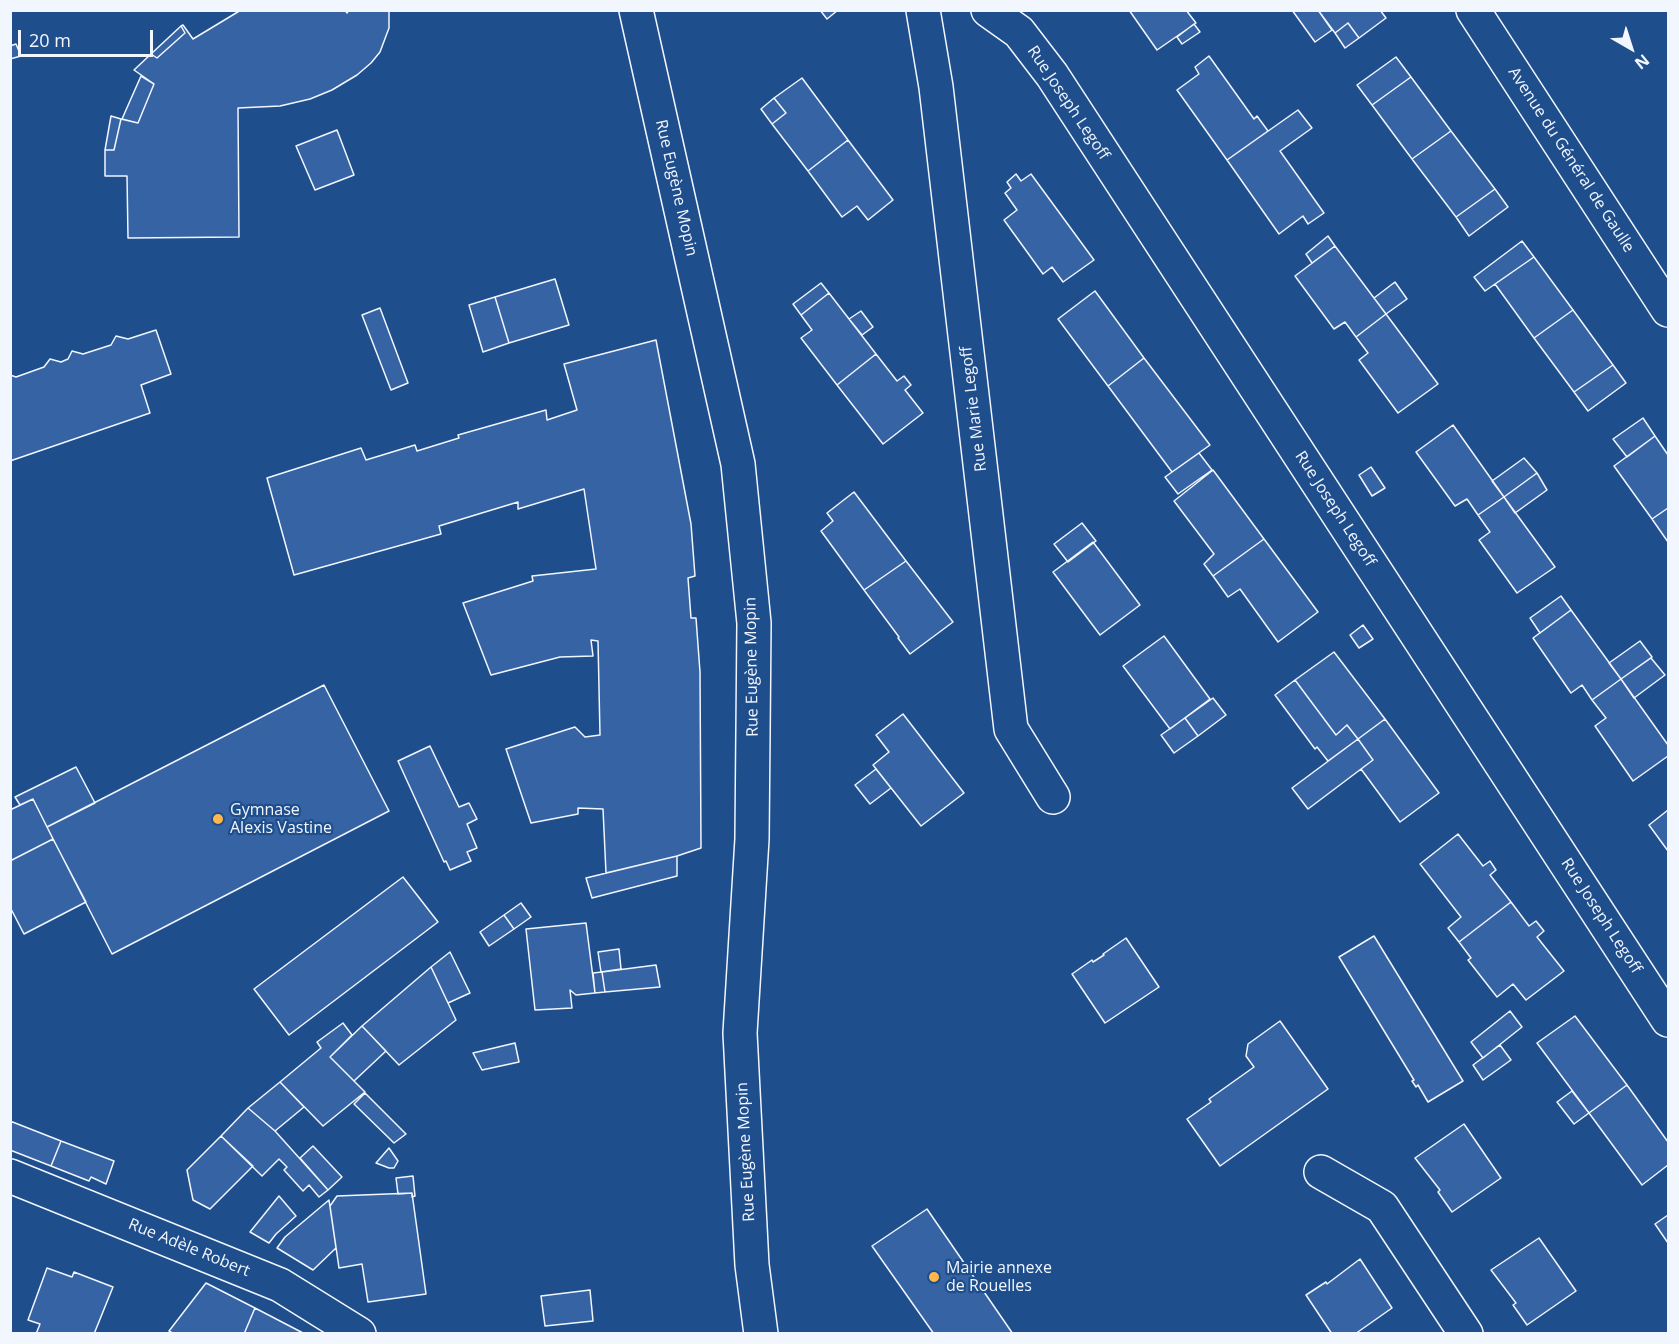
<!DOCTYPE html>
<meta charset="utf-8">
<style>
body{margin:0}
#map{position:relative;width:1679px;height:1344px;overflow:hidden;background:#1f4e8c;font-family:"Open Sans",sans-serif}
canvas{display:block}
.frame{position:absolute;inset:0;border:12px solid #f2f6ff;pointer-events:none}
.north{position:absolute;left:1601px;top:18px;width:60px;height:60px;-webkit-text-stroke:4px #1f4e8c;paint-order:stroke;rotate:141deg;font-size:16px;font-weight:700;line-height:24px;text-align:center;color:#f2f6ff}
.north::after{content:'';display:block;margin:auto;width:21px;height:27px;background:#f2f6ff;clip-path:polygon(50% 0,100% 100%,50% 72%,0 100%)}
.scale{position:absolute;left:18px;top:30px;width:135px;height:27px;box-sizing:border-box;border:3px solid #f2f6ff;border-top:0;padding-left:8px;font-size:18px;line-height:21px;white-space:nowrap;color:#f2f6ff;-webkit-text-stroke:4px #1f4e8c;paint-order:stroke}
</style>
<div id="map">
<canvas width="1679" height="1344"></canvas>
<div class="frame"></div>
<div class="north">N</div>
<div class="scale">20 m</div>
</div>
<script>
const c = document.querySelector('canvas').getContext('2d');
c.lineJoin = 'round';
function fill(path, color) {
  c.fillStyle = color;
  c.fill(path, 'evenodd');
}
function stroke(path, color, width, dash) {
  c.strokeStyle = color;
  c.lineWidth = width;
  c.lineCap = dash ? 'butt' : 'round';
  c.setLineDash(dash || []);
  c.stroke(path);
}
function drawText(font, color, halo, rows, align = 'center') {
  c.font = font + ' "Open Sans",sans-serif';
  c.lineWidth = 4.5;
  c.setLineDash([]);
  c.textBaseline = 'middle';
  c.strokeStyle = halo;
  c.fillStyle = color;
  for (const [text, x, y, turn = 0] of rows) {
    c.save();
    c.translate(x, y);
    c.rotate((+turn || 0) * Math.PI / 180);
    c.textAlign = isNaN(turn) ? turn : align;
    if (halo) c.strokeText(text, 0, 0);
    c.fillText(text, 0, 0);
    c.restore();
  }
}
const building = new Path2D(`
 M241 10H345L347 13 349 10H389V28L380 52 371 63 357 75 332 90 310 99 280 106 238 108 239 237 128 238 127 176H105V150H114L121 119 138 123 154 84 134 70 151 54 157 58 185 33 181 26 183 25 193 39Z
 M820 10H838L827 19Z
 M1129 10H1186L1196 23 1157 50Z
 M1292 10H1318L1332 30 1315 42Z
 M1318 10H1380L1386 18 1359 38 1348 23 1335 33Z
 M1348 23 1359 38 1345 48 1335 33Z
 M1194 24 1200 32 1182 44 1177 37Z
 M181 26 185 33 157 58 151 54Z
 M16 44 21 56 10 59V46Z
 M1209 56 1254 119 1257 116 1268 131 1227 160 1177 90 1199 74 1195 67Z
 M1396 57 1411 77 1372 105 1357 85Z
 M141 76 154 84 138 123 122 119Z
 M1411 77 1451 131 1412 159 1372 105Z
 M802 78 848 140 808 171 772 124 786 113 774 98Z
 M774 98 786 113 772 124 761 109Z
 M1298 110 1312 128 1280 151 1324 213 1308 224 1303 216 1279 234 1227 160Z
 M111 116 121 119 114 150H105Z
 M337 130 354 175 315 190 296 146Z
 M1451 131 1495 189 1456 217 1412 159Z
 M848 140 893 200 868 220 857 206 842 217 808 171Z
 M1016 174 1021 181 1031 174 1094 260 1063 282 1052 267 1043 274 1004 220 1017 210 1005 193 1011 188 1007 182Z
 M1495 189 1508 207 1469 236 1456 217Z
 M1328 236 1335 246 1312 263 1306 254Z
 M1522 241 1534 257 1485 291 1474 277Z
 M1335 246 1386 314 1356 337 1345 322 1334 329 1295 276Z
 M1534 257 1573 310 1534 338 1495 284Z
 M555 279 569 325 509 343 495 297Z
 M1395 282 1407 299 1386 314 1374 298Z
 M821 283 829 293 801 315 793 304Z
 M1095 291 1144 358 1108 386 1058 319Z
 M829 293 876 354 837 385 801 338 812 330 801 315Z
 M495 297 509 343 483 352 469 305Z
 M380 308 408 383 391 390 362 315Z
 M1573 310 1613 365 1574 392 1534 338Z
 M861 311 873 327 862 335 849 319Z
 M1386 314 1438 384 1398 413 1359 360 1368 353 1356 337Z
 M156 330 171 374 141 385 150 413 10 461V375L16 377 44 367 50 359 61 362 68 359 72 351 83 354 111 345 116 336 128 339Z
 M656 340 691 524 695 576 688 578 691 618H696L700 672 701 848 677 856 606 873 603 809 578 808V814L531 823 506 749 575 727 585 737 600 735 598 641 591 640 593 656 560 657 491 675 463 603 533 581 532 576 596 569 584 489 518 509V502L439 526 441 534 294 575 267 478 361 448 366 460 415 445 417 451 459 438 458 435 546 410 547 420 577 410 564 364Z
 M876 354 897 381 904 376 911 385 905 390 923 413 883 444 837 385Z
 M1144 358 1210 445 1172 472 1108 386Z
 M1613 365 1626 383 1588 411 1574 392Z
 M1643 418 1655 436 1627 457 1613 439Z
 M1453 425 1504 497 1478 515 1467 499 1455 506 1416 452Z
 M1655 436 1668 455V508L1652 519 1614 466Z
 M1199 453 1212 470 1178 494 1165 477Z
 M1524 458 1537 473 1504 497 1492 481Z
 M1371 467 1385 488 1372 496 1359 475Z
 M1213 470 1264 539 1213 576 1204 564 1214 554 1174 501Z
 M1537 473 1547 490 1515 513 1504 497Z
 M854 492 906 561 864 590 821 531 833 521 827 513Z
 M1504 497 1555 567 1517 593 1479 540 1490 532 1478 515Z
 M1668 508V542L1652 519Z
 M1082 523 1096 541 1068 562 1054 544Z
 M1264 539 1318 612 1278 642 1240 589 1228 597 1213 576Z
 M1093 542 1140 605 1100 635 1053 572Z
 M906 561 953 622 910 654 898 638 899 637 864 590Z
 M1561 596 1571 610 1540 633 1530 618Z
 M1571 610 1621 679 1592 700 1582 685 1571 693 1533 638Z
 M1363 625 1373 639 1359 648 1350 635Z
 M1164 636 1210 699 1170 729 1123 666Z
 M1640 641 1652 657 1621 679 1609 663Z
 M1334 652 1385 719 1358 739 1347 725 1336 735 1295 680Z
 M1651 658 1665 675 1634 698 1621 679Z
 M1621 679 1668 745V756L1633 781 1595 726 1606 718 1592 700Z
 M1295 680 1336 735 1347 725 1358 739 1328 761 1317 747 1315 749 1275 695Z
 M324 685 389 811 112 954 47 827Z
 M1213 698 1226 715 1198 736 1185 718Z
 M903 714 964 793 921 826 873 765 889 752 876 735Z
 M1185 718 1198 736 1174 753 1161 735Z
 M1385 719 1439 793 1400 822 1361 769 1373 760 1358 739Z
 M1358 739 1373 760 1308 809 1292 788Z
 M430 746 459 807 469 803 477 819 467 824 477 848 467 852 471 861 450 870 446 861 444 862 398 761Z
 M76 767 95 803 47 827 33 799 20 805 15 797Z
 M876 769 891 788 870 804 855 785Z
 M33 799 53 839 10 861V810Z
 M1668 810V851L1649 825Z
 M1458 834 1483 866 1490 861 1496 870 1490 875 1511 902 1459 942 1448 928 1461 917 1420 864Z
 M53 839 86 902 24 934 10 907V861Z
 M677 856V876L592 898 586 878Z
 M403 877 438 922 289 1035 254 989Z
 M1511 902 1529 926 1536 921 1544 931 1537 937 1564 971 1526 1000 1513 984 1497 997 1468 960 1471 958 1459 942Z
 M521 903 531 917 514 929 504 915Z
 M504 915 514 929 489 946 480 932Z
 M586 923 595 993 576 995 570 990 572 1008 535 1010 526 929Z
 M1374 936 1463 1081 1428 1102 1418 1085 1416 1087 1412 1081 1414 1080 1339 957Z
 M1126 938 1159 987 1105 1023 1072 974 1092 960 1093 962 1104 955 1103 954Z
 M619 949 621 969 601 972 598 952Z
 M450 952 470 993 448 1003 431 967Z
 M656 965 660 987 605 992 602 972Z
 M431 967 456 1020 399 1065 362 1026Z
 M602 972 605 992 595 993 593 973Z
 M1510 1011 1522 1027 1483 1058 1471 1042Z
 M1575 1016 1627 1085 1589 1113 1537 1043Z
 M1280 1021 1328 1089 1220 1166 1187 1119 1211 1102 1209 1099 1254 1067 1246 1056 1248 1044Z
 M343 1023 352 1035 330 1057 365 1092 323 1126 280 1082 321 1048 317 1042Z
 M362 1026 386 1051 354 1081 330 1057Z
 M515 1043 519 1062 482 1070 473 1053Z
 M1500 1045 1511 1060 1483 1080 1473 1065Z
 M280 1082 304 1107 275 1131 248 1108Z
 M1627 1085 1668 1142V1165L1642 1185 1589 1113Z
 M1572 1091 1589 1113 1574 1124 1557 1102Z
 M365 1093 406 1134 394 1143 354 1104Z
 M248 1108 275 1131 328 1190 319 1197 309 1185 303 1191 284 1170 287 1167 279 1159 262 1176 221 1136Z
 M10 1121 61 1141 51 1166 10 1150Z
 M1464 1124 1501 1178 1452 1212 1438 1192 1440 1190 1415 1158Z
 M221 1136 253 1166 210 1209 193 1200 187 1170Z
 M61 1141 114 1161 106 1184 91 1177 89 1181 51 1166Z
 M313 1146 342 1177 328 1190 300 1158Z
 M389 1148 398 1161 394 1168H389L376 1163Z
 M413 1176 415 1196 412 1197V1193L398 1194 396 1178Z
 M412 1193 426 1294 368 1302 362 1264 339 1268 330 1206 337 1196Z
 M279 1196 296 1216 276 1234 269 1243 250 1232Z
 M329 1200 336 1248 313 1270 277 1248 285 1237Z
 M927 1209 1013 1334H934L872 1246Z
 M1668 1215V1243L1655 1224Z
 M1539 1238 1576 1291 1527 1325 1513 1305 1516 1303 1491 1270Z
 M1360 1259 1392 1308 1355 1334H1332L1306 1295 1326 1282 1327 1284Z
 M47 1268 72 1277 74 1272 113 1287 94 1334H36L40 1324 28 1320Z
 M206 1283 255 1308 244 1334H174L169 1331Z
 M590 1290 593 1321 545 1326 541 1296Z
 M255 1308 305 1334H244Z`);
const minor = new Path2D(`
 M923 10 936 87 1011 729 1053 797
 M988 10 1019 32 1052 75 1668 1020
 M1321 1172 1382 1207 1466 1334
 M10 1176 280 1285 359 1334`);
const tertiary = new Path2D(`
 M1473 10 1668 310`);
const secondary = new Path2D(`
 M636 10 738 464 754 623 752 839 740 1033 752 1265 761 1334`);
const markers = [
 [218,819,6,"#ffb74d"],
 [934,1277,6,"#ffb74d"]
];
const streetNames = [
 ["Rue Joseph Legoff",1068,103,56],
 ["Avenue du Général de Gaulle",1571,160,57],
 ["Rue Eugène Mopin",676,188,77],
 ["Rue Marie Legoff",974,409,-97],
 ["Rue Joseph Legoff",1335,509,57],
 ["Rue Eugène Mopin",752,667,-91],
 ["Rue Joseph Legoff",1601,916,57],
 ["Rue Eugène Mopin",746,1152,-93],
 ["Rue Adèle Robert",189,1248,22]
];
const poiNames = [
 ["Gymnase",230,810],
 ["Alexis Vastine",230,828],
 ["Mairie annexe",946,1268],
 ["de Rouelles",946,1286]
];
fill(building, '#3563a3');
stroke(building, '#f2f6ff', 1.5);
stroke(minor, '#f2f6ff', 36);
stroke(tertiary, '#f2f6ff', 36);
stroke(secondary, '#f2f6ff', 36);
stroke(minor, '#1f4e8c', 33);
stroke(tertiary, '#1f4e8c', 33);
stroke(secondary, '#1f4e8c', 33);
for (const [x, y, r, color] of markers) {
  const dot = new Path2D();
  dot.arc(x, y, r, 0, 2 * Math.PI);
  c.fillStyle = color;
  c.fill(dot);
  stroke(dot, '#1f4e8c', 2);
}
drawText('16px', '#f2f6ff', '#1f4e8c', streetNames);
drawText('16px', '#f2f6ff', '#1f4e8c', poiNames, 'left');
</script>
